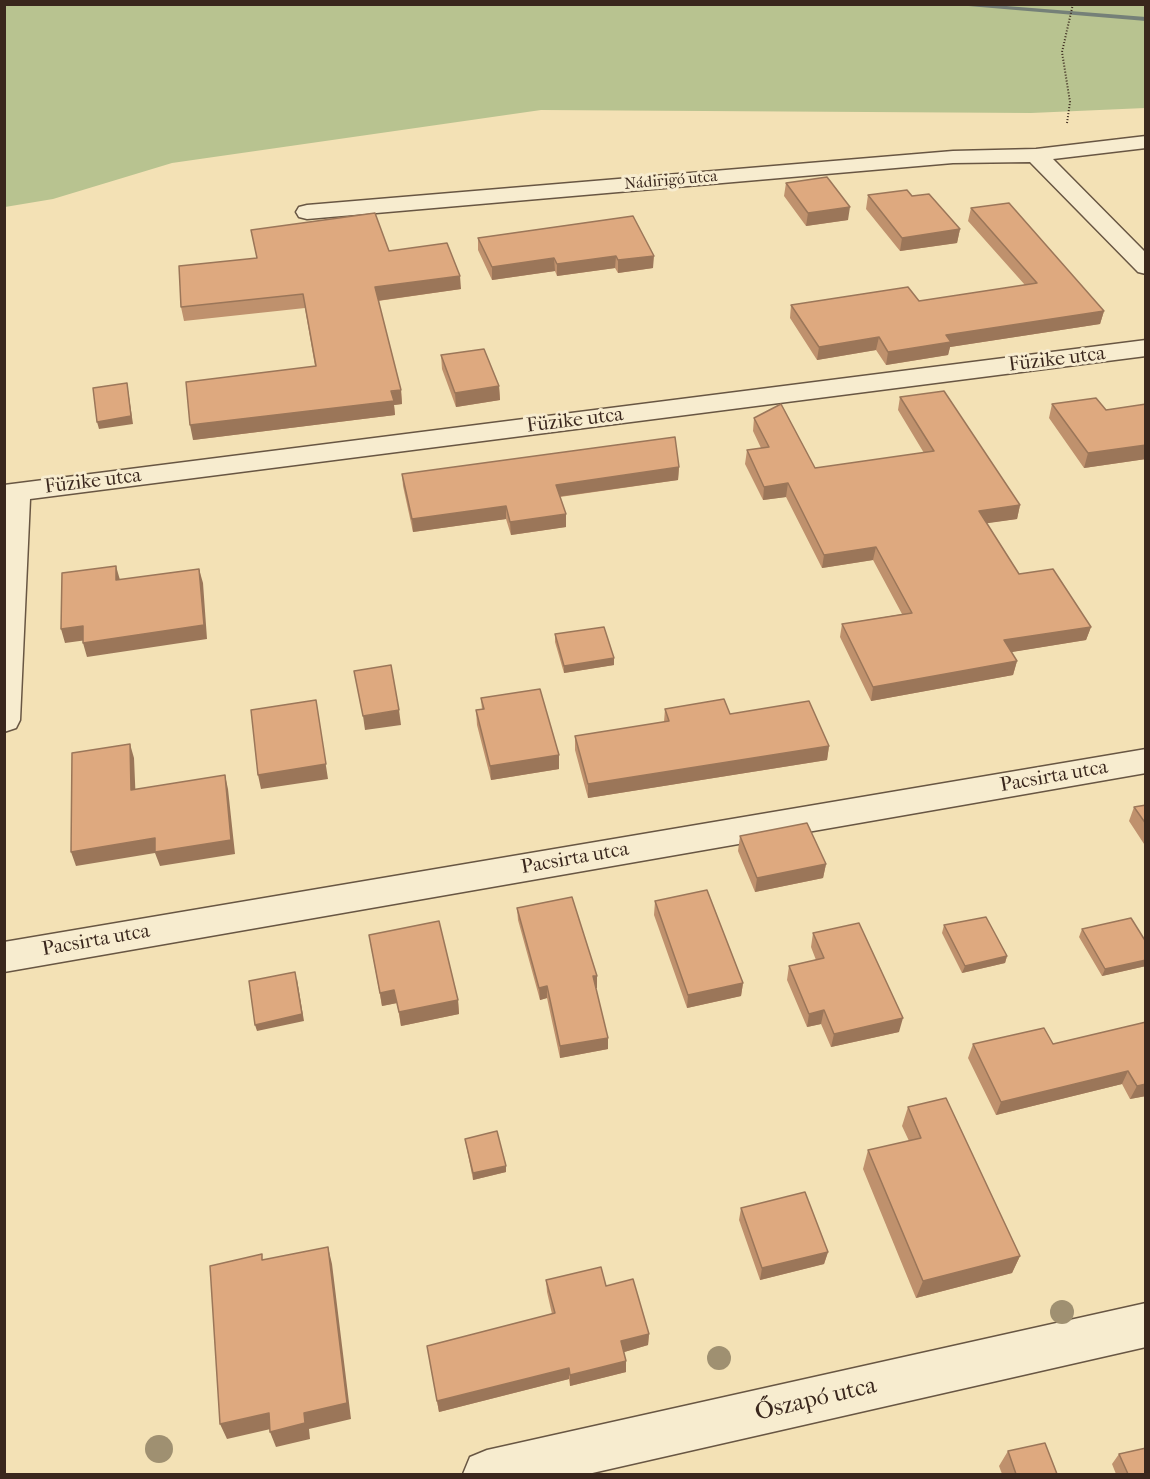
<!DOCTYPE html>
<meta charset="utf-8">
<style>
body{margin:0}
#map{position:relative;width:1150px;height:1479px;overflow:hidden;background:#f3e1b5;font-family:"IM FELL French Canon",serif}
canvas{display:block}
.frame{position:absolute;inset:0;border:6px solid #3a271d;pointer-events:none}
</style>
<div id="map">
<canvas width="1150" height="1479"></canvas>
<div class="frame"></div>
</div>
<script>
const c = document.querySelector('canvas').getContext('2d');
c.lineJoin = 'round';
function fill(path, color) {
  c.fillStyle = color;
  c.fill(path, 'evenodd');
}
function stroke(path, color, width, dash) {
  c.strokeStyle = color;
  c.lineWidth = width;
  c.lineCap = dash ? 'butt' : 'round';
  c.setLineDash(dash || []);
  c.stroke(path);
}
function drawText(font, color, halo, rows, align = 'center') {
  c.font = font + ' "IM FELL French Canon",serif';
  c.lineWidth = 6;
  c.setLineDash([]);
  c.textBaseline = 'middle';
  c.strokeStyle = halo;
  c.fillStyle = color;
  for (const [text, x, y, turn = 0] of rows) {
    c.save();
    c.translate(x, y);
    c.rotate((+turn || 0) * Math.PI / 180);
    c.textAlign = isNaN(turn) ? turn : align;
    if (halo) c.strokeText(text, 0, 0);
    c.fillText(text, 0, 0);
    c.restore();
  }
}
const green = new Path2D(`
 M5 4 1145 6V108L1031 113 541 110 172 163 53 199 5 207Z`);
const stream = new Path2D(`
 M945 4H981L1146 17V21Z`);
const path = new Path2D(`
 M1067 123 1070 102 1062 52 1073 4`);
const minor = new Path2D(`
 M1146 136V148L1053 159 1146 253V274L1138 272 1030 162 953 163 307 219 299 217 296 212 299 207 307 205 953 151 1036 149Z
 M1146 340V356L30 499 20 720 16 728 4 732V485Z
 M1146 749V773L4 972V942Z
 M1146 1303V1347L588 1474H463L470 1457 487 1450Z`);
const trees = [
 [1062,1312,12],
 [719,1358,12],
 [159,1449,14]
];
const wall = new Path2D(`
 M786 183 848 220 806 226 784 196Z
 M868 195 912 196 960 229 957 243 900 251 866 209Z
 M971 208 1104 311 1100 324 950 347 948 355 886 365 876 350 817 360 790 318 791 305 919 301 1025 285 968 221Z
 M633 216 653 268 618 273 615 268 557 276 555 271 492 280 478 250V238Z
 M251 230 389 251 461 289 378 301 401 390 402 404 394 405 395 415 193 440 315 366 305 308 184 321 181 307 257 258Z
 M441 355 499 386 500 400 456 407 442 369Z
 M900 397 1020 505 1017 519 986 523 1019 574 1091 627 1086 640 1011 652 1017 661 1013 675 871 701 840 637 842 624 902 614 873 560 822 568 786 497 763 500 745 464 747 450 761 448 753 431 754 418 815 468 924 453 898 410Z
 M1052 404 1106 410 1146 404V459L1084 468 1049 418Z
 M679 467 678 480 560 497 566 514V527L511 535 506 519 413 532 403 486 402 474Z
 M555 634 614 658V665L564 673 555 642Z
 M481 698 559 769 491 780 477 725 476 710H482Z
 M665 709 730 714 829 746 827 760 588 798 575 750V736L664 722Z
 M1146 805V847L1129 821 1134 807Z
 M740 836 826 864 823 878 755 892 738 851Z
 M655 901 743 983 741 996 687 1008 654 915Z
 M517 908 597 976 596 988 608 1049 560 1058 547 998 540 1000 518 920Z
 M944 925 1007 956 1005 963 962 973 942 933Z
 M1082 929 1146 942V966L1102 976 1079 937Z
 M813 933 899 1032 831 1047 821 1024 807 1027 787 980 789 966 816 960 811 947Z
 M369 935 458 1000 459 1014 401 1026 397 1003 382 1006Z
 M1146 1022V1096L1130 1099 1122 1084 996 1115 968 1058 973 1044H1053Z
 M908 1107 1020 1256 1012 1273 916 1298 863 1169 868 1150 909 1141 902 1126Z
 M465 1139 506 1166V1172L473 1180Z
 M741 1208 828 1252 824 1264 760 1280 739 1220Z
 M546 1280 606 1286 649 1334 648 1345 624 1352 626 1372 570 1386 569 1379 439 1412 427 1346 552 1314 547 1292Z
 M1008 1451 1057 1474H1002L999 1466Z
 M1119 1454 1146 1474H1116L1112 1464Z`);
const shadedWall = new Path2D(`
 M850 207 848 220 806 226 808 213Z
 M960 229 957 243 900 251 902 238Z
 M616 256 615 268 557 276V264Z
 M654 256 653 268 618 273V260Z
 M554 258 555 271 492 280V267Z
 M460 276 461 289 376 301 375 287Z
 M1104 311 1100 324 950 347 948 355 886 365 888 352 946 335Z
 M879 337 876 350 817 360 819 347Z
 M127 383 133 424 99 429 97 422Z
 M499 386 500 400 456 407 455 393Z
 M401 390 402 404 394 405 395 415 193 440 190 425Z
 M1146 445V459L1084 468 1088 453Z
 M679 467 678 480 556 497V485Z
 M788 483 786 497 763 500 764 487Z
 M1020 505 1017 519 975 525 979 511Z
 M506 506V519L413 532 412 519Z
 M566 514V527L511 535 510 522Z
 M876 547 873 560 822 568 824 555Z
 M116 566 120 580H116Z
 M199 569 203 583 207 639 87 657 83 643Z
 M83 626 87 640 65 643 61 629Z
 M1091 627 1086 640 1000 654 1004 640Z
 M614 658V665L564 673V666Z
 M1017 661 1013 675 871 701 873 687Z
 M399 710 401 725 365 730 363 716Z
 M318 714 328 779 261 789 258 775Z
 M130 744 134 758 136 805 131 790Z
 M829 746 827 760 588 798V784Z
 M559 755V769L491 780 490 766Z
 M225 775 228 789 235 854 160 866 155 853 76 866 71 852Z
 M826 864 823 878 755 892 757 878Z
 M1007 956 1005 963 962 973 965 966Z
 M1146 960V966L1102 976 1105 969Z
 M593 976H597V988H593Z
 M297 979 304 1021 257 1031 255 1025Z
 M743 983 741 996 687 1008 688 995Z
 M547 986V998L540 1000 539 988Z
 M394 990 397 1003 382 1006 380 993Z
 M458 1000 459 1014 401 1026 399 1012Z
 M824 1010 821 1024 807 1027 809 1014Z
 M903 1018 899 1032 831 1047 834 1034Z
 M608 1038V1049L560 1058V1046Z
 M1128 1071 1122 1084 996 1115 1001 1102Z
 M1146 1084V1096L1130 1099 1137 1086Z
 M506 1166V1172L473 1180V1173Z
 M328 1247 332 1264 351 1419 309 1429 310 1439 276 1447 270 1432 304 1413Z
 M828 1252 824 1264 760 1280 762 1268Z
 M1020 1256 1012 1273 916 1298 923 1281Z
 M649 1334 648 1345 621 1353V1341Z
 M626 1361V1372L570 1386V1375Z
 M569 1368V1379L439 1412 437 1401Z
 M269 1413 275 1428 227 1439 220 1424Z`);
const building = new Path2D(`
 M827 177 850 207 808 213 786 183Z
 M907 190 912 196 929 194 960 229 902 238 868 195Z
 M1009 203 1104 311 946 335 951 342 888 352 879 337 819 347 791 305 908 287 919 301 1037 283 971 208Z
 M375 213 389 251 447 243 460 276 375 287 401 390 391 391 394 401 190 425 186 382 316 366 303 294 181 307 179 266 257 258 251 230Z
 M633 216 654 256 618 260 616 256 557 264 554 258 492 267 478 238Z
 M484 349 499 386 455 393 441 355Z
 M127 383 131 416 97 422 93 388Z
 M944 391 1020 505 979 511 1019 574 1053 569 1091 627 1004 640 1017 661 873 687 842 624 912 613 876 547 824 555 788 483 764 487 747 450 769 447 754 418 781 404 815 468 934 451 900 397Z
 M1096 398 1106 410 1146 404V445L1088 453 1052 404Z
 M675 437 679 467 556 485 566 514 510 522 506 506 412 519 402 474Z
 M116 566V580L199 569 204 625 83 643V626L61 629 62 573Z
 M604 627 614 658 564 666 555 634Z
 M391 665 399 710 363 716 354 671Z
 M540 689 559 755 490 766 476 710 484 709 481 698Z
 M724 699 730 714 809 701 829 746 588 784 575 736 669 721 665 709Z
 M316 700 326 764 258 775 251 710Z
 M130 744 131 790 225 775 231 840 155 852V838L71 852 72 753Z
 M1146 805V824L1134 807Z
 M807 823 826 864 757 878 740 836Z
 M707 890 743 983 688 995 655 901Z
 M572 897 597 976H593L608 1038 560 1046 547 986 539 988 517 908Z
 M986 917 1007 956 965 966 944 925Z
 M1131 918 1146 942V960L1105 969 1082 929Z
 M439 921 458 1000 399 1012 394 990 380 993 369 935Z
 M859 923 903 1018 834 1034 824 1010 809 1014 789 966 824 958 813 933Z
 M295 972 302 1014 255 1025 249 981Z
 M1146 1022V1084L1137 1086 1128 1071 1001 1102 973 1044 1044 1028 1053 1044Z
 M946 1098 1020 1256 923 1281 868 1150 921 1138 908 1107Z
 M497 1131 506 1166 473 1173 465 1139Z
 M805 1192 828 1252 762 1268 741 1208Z
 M328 1247 347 1403 304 1413 305 1423 270 1432 269 1413 220 1424 210 1266 262 1254V1260Z
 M601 1267 606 1286 633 1279 649 1334 621 1341 626 1361 570 1375 569 1368 437 1401 427 1346 555 1313 546 1280Z
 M1045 1443 1057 1474H1016L1008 1451Z
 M1146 1448V1474H1128L1119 1454Z`);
const farStreetnames = [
 ["Nádirigó utca",671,181,-5]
];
const streetNames = [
 ["Füzike utca",1057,360,-7],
 ["Füzike utca",575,421,-7],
 ["Füzike utca",93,482,-7],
 ["Pacsirta utca",1054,777,-10],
 ["Pacsirta utca",575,859,-10],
 ["Pacsirta utca",96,941,-10]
];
const nearStreetnames = [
 ["Őszapó utca",816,1400,-13]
];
fill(green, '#b8c390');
fill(stream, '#758078');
stroke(minor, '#685643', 3);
stroke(path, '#3a271d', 2, [1, 2]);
fill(minor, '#f7eccf');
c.fillStyle = '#9f9071';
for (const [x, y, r] of trees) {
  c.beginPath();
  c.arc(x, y, r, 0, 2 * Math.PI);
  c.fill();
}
fill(wall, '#bf916d');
fill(shadedWall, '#9b7659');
fill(building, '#dea97f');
stroke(building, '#9b7659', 1.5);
drawText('16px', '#3a271d', '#f7eccf', farStreetnames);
drawText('20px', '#3a271d', '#f7eccf', streetNames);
drawText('24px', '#3a271d', '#f7eccf', nearStreetnames);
</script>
